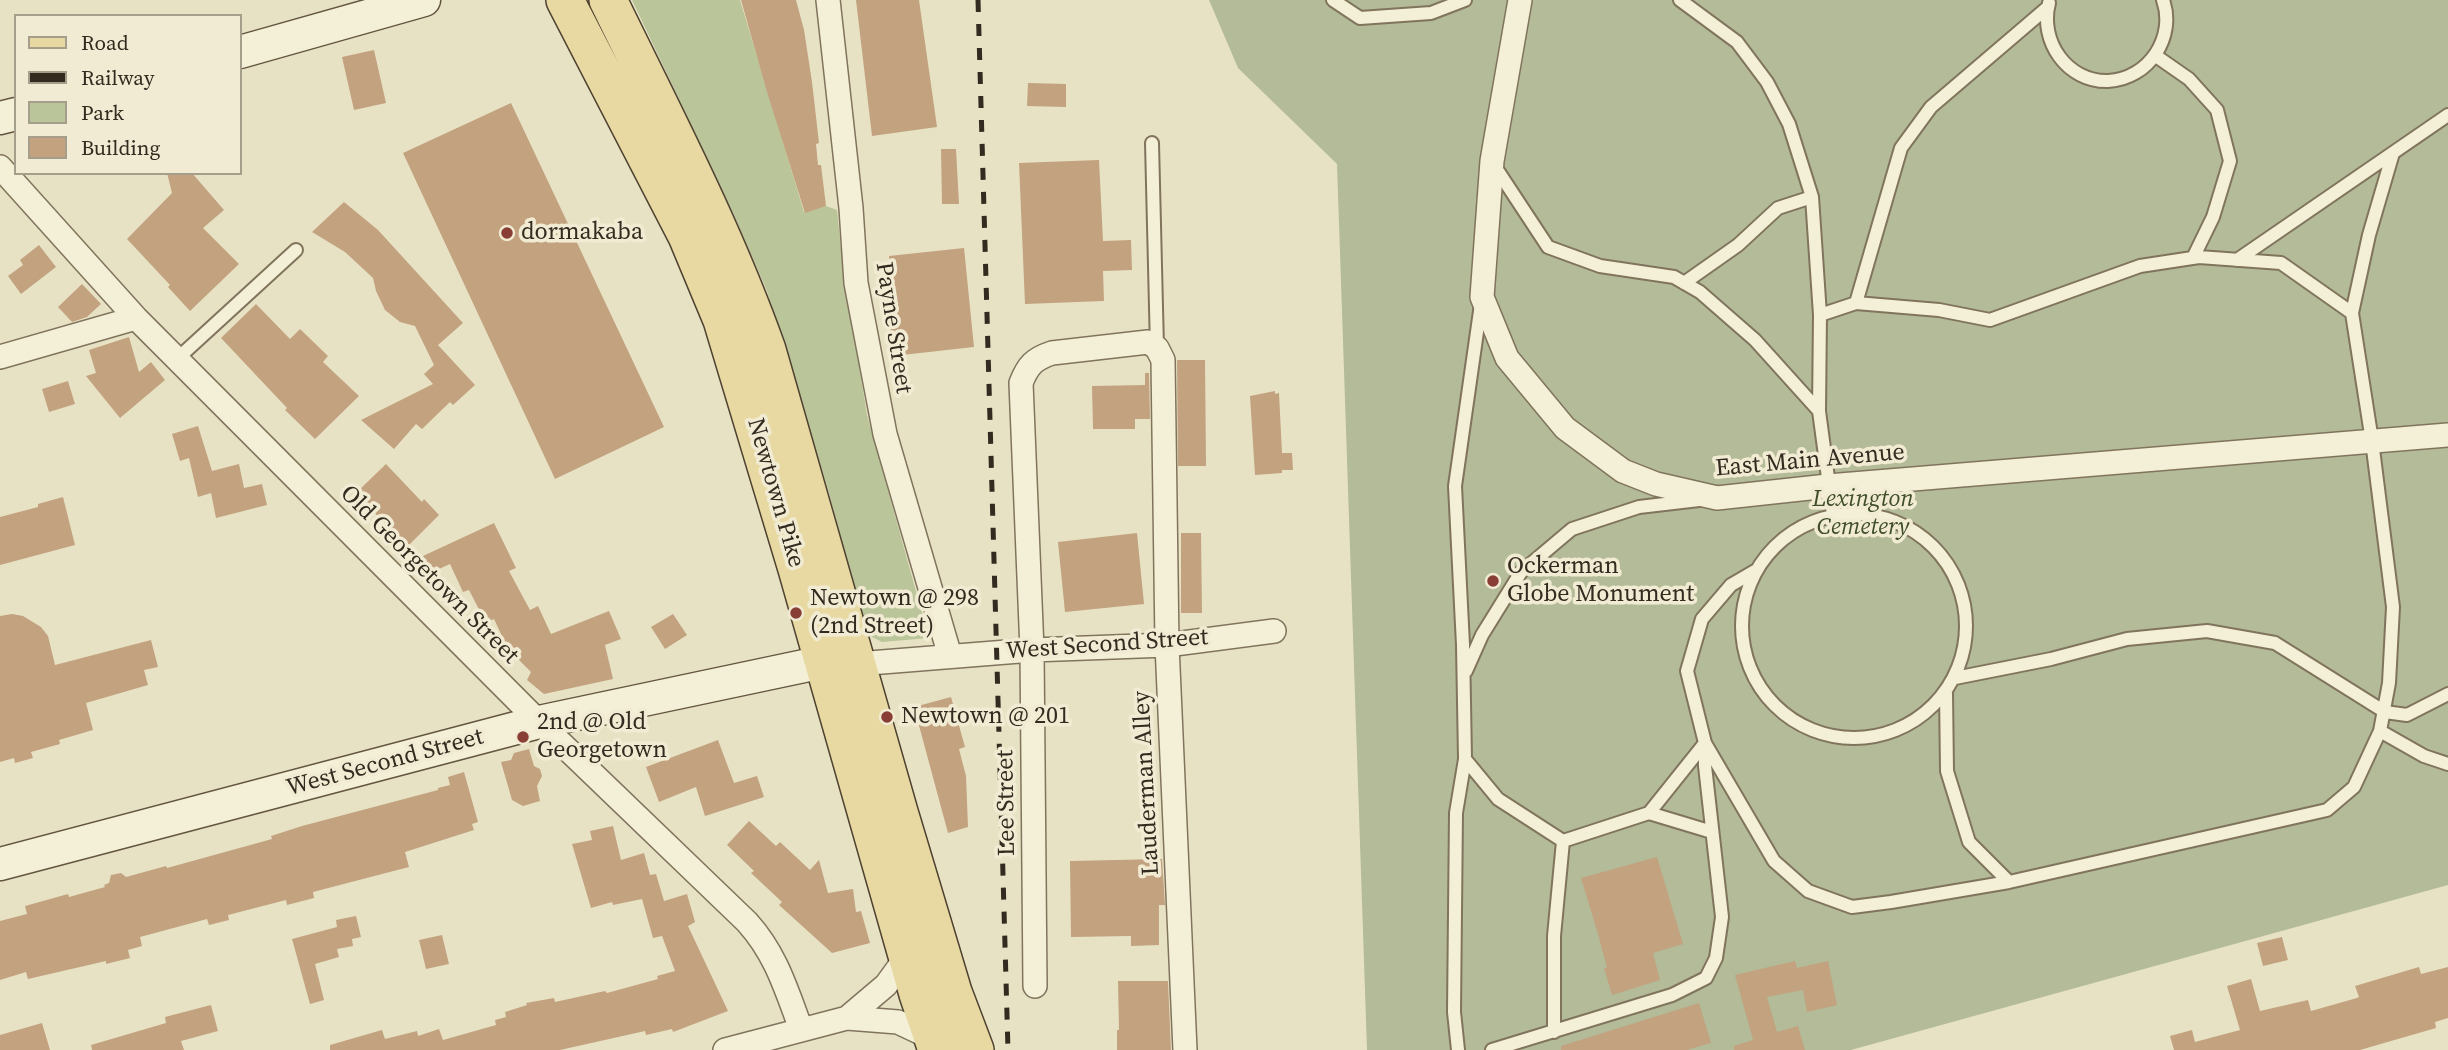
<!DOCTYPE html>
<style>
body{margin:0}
#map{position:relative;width:2448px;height:1050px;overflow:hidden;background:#e8e2c5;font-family:"Source Serif 4",serif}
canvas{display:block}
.legend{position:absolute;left:14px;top:14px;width:228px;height:161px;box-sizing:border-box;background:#f1ebd3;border:2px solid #a59e8b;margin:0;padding:9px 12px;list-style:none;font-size:21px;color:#332b1f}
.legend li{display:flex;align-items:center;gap:14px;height:35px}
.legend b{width:35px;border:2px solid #a59e8b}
</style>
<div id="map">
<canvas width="2448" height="1050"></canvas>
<ul class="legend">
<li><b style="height:9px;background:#e7d9a1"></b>Road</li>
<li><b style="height:9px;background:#332b1f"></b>Railway</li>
<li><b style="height:19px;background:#bbc59a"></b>Park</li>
<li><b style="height:19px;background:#c2a27f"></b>Building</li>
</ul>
</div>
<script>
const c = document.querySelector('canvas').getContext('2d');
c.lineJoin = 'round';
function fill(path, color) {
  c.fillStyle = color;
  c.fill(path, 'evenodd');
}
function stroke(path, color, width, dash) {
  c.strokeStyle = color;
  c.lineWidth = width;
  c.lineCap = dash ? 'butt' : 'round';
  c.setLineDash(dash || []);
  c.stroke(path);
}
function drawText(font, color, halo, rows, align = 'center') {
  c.font = font + ' "Source Serif 4",serif';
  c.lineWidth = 7;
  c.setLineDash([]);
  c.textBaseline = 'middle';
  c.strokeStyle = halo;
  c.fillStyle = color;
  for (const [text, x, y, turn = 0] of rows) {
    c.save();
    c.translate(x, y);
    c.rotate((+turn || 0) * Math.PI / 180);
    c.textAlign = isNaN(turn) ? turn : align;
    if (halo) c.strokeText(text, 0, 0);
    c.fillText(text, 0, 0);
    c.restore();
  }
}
const green = new Path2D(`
 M632 0H740L804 212 826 206 837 210 843 268 867 415 929 638 882 642 866 634 829 493 767 291 733 213Z`);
const cemetery = new Path2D(`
 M1209 0H2448V885L1851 1050H1367L1337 164 1238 68Z`);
const building = new Path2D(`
 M741 0H796L804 30 812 82 819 143 816 144 818 165H821L826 206 805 213 767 92Z
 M856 0H919L937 127 872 136Z
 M374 50 386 103 354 110 342 57Z
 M1028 83 1066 84V107L1027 106Z
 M511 103 664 427 555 479 403 153Z
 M941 149H956L959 204H942Z
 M1099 160 1103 241 1131 240 1132 270 1103 271 1104 301 1025 304 1019 163Z
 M167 173H192L224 210 203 228 239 264 190 311 168 287 170 285 127 239 172 193Z
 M344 202 378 230 463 323 438 345 475 385 453 405 450 402 422 429 416 424 394 449 361 420 433 384 424 374 434 365 415 326 400 322 385 310 376 291 373 278 345 252 312 232Z
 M39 245 56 267 21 294 8 276 23 265 20 260Z
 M964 248 974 347 893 356 890 328 897 327 889 256Z
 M82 284 101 304 87 317 72 322 58 307Z
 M256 304 290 339 300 329 328 356 323 362 359 396 315 439 285 410 287 408 221 338Z
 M129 337 139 372 151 362 165 380 120 418 86 376 96 373 89 350Z
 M1177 360H1205L1206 466H1178Z
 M1145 373H1149L1150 419H1135V429H1093L1092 386 1145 385Z
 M68 381 75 404 49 412 42 389Z
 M1275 391V394L1279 393 1282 453H1292L1293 470H1282V473L1255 475 1250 396Z
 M198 426 212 471 239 464 244 488 262 484 267 505 216 518 211 493 198 497 189 458 180 461 172 434Z
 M386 464 422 502 424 499 439 515 407 547 356 493Z
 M63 497 75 545 0 565V517L38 507V504Z
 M494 523 516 568 509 571 530 610 538 606 551 634 609 611 621 639 605 645 613 679 544 694 527 680 531 672 508 649 494 619 486 623 469 590 463 592 450 564 430 573 423 556Z
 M1137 533 1144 604 1065 612 1058 542Z
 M1181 533H1201L1202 613H1181Z
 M12 614 23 616 41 627 48 636 55 665 151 640 158 667 144 670 148 685 86 703 93 730 59 740 60 744 31 752 33 758 15 763 14 758 0 762V616Z
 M673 614 687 635 665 649 651 627Z
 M951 697 965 747 959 749 966 776 968 827 948 833 914 707Z
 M718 740 734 783 757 776 764 797 705 816 696 787 659 802 646 767Z
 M529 749 534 766 540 769 542 776 537 786 540 801 523 806 512 800 501 762 511 760 514 753Z
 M464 772 478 822 472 824 474 830 405 852 409 867 313 892 314 898 287 905 286 900 228 915 229 920 209 925 207 919 140 937 142 946 128 950 130 958 106 964V961L28 979 26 972 0 980V921L27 914 25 906 68 894 69 897 105 887 104 885 109 883 111 875 121 873 126 877 166 866 167 868 272 839 271 836 302 826 438 790V788L450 785 448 777Z
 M749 821 776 846 780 842 810 870 819 860 828 893 853 889 856 912 861 911 870 943 832 953 779 905 782 902 751 873 754 871 727 845Z
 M613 826 621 860 644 853 650 875 656 874 664 901 687 894 695 922 688 926 728 1011 673 1032 672 1029 646 1035 645 1031 560 1050H330V1045L382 1030 385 1039 417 1031 418 1036 439 1029 443 1040 496 1025 495 1020 506 1017 505 1012 527 1005 526 1003 554 998 555 1002 605 991 607 993 658 979 657 976 675 971 662 936 653 938 642 899 613 905 612 902 591 908 572 844 592 840 590 831Z
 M1657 857 1683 944 1653 953 1660 980 1612 995 1604 968H1607L1598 934 1581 878Z
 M1162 859 1165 905H1159V945L1131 946V936L1071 937 1070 861Z
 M356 916 361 937 352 939 353 946 337 949 339 957 315 964 324 1000 310 1004 292 939 337 927 336 920Z
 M442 935 449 964 426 969 419 940Z
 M2282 937 2288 960 2263 966 2257 943Z
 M1795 961 1797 968 1828 961 1837 1005 1807 1012 1803 990 1767 997 1777 1032 1798 1026 1805 1050H1734V1046L1753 1040 1735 975Z
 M2419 967 2421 974 2448 967V1018L2435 1022 2436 1028 2360 1050H2174L2170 1036 2192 1030 2195 1042 2240 1030 2227 986 2251 979 2260 1011 2308 1000 2311 1011 2357 998 2359 997 2355 986Z
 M1118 981H1168L1171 1050H1117V1030H1119Z
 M1699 1003 1711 1043 1687 1050H1561V1046Z
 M211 1005 218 1031 181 1041 184 1050H92L91 1045 166 1023 165 1017Z
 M42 1023 50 1050H0V1035Z`);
const lane = new Path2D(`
 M1333 0 1360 18 1431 13 1465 0
 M1680 0 1737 42 1767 82 1789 124 1812 197 1820 315 1819 411 1833 515
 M2049 3C2039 41 2067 82 2108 81 2149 79 2176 37 2163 0
 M2156 56 2189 79 2217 110 2230 161 2213 217 2193 258
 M1152 143 1157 348
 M1494 165 1548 247 1600 266 1674 277 1700 292 1755 340 1819 411
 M2237 260 2448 115
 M1684 283 1738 245 1778 208 1812 197
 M1856 303 1901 148 1931 107 2048 7
 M1481 304 1455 486 1463 645 1465 759 1498 799 1563 841 1649 813 1705 743
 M2352 313 2369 235 2393 153
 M177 359 296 250
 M1742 626a112 112 0 1 1 224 0a112 112 0 1 1-224 0Z
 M1755 571 1731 585 1702 619 1687 671 1705 743 1774 861 1808 891 1852 907 1891 902 2009 882 2327 810 2354 787 2380 731 2389 683 2393 607 2372 441 2352 313 2281 263 2199 257 2140 266 1990 320 1939 310 1856 303 1820 315
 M1466 671 1482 635 1521 572 1572 529 1639 507 1699 500
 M1955 678 2051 659 2127 639 2207 631 2275 643 2385 712 2407 715 2448 694
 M1946 693 1947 771 1969 842 2009 882
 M2380 731 2424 756 2448 764
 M1649 813 1712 832
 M1554 1032V936L1563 841
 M1458 1050 1454 1012 1456 813 1465 759
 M1492 1050 1672 995 1706 978 1716 958 1722 917 1705 766V744`);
const street = new Path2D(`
 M828 0 851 208 856 283 885 434 950 656
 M1520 0 1492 161 1482 297 1507 358 1565 428 1623 471 1656 484 1717 498 1828 486 2448 435
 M0 167 136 318 539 722 747 922C776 954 786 989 801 1029
 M0 357 136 318
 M857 664 1032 650 1167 645 1274 631
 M1035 986 1032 650 1021 383C1028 365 1034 359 1052 353L1148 342 1157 348 1163 360 1167 645 1185 1050
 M847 1018 886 985 907 956
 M725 1050 847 1018 898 1022 932 1038`);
const secondary = new Path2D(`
 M240 52 424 0
 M0 118 16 114
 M0 864 539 722 823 662 849 663`);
const primary = new Path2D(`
 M565 0 687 236 722 320 797 569 918 994 937 1050
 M608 0C664 115 724 229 767 350L899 812 953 992 975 1050`);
const rail = new Path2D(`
 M978 0 1008 1050`);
const markers = [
 [507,233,7,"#883e35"],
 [1493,581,7,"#883e35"],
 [796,613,7,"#883e35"],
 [887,717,7,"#883e35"],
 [523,737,7,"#883e35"]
];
const poiNames = [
 ["dormakaba",521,233],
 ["Ockerman",1507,567],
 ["Globe Monument",1507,595],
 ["Newtown @ 298",810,599],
 ["(2nd Street)",810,627],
 ["Newtown @ 201",901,717],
 ["2nd @ Old",537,723],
 ["Georgetown",537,751]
];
const streetNames = [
 ["Payne Street",893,328,81],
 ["East Main Avenue",1810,461,-5],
 ["Newtown Pike",775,493,74],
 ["Old Georgetown Street",429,575,45],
 ["West Second Street",1107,645,-4],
 ["West Second Street",385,763,-15],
 ["Lauderman Alley",1147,783,-93],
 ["Lee Street",1007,803,-91]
];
const parkNames = [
 ["Lexington",1863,500],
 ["Cemetery",1863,528]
];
fill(green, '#bbc59a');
fill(cemetery, '#b3bb98');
fill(building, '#c2a27f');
stroke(lane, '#81745d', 16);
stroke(street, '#81745d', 26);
stroke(secondary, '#635540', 35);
stroke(primary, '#4f4231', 40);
stroke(lane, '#f4efd7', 12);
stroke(street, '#f4efd7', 23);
stroke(secondary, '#f4efd7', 32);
stroke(primary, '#e7d9a1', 37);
stroke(rail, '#332b1f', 5, [12, 12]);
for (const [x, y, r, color] of markers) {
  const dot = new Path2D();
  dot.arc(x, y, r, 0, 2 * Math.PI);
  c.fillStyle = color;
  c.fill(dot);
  stroke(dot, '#f1ebd3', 2.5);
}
drawText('24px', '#332b1f', '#f1ebd3', poiNames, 'left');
drawText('24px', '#332b1f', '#f1ebd3', streetNames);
drawText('italic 24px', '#3f4d28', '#f1ebd3', parkNames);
</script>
